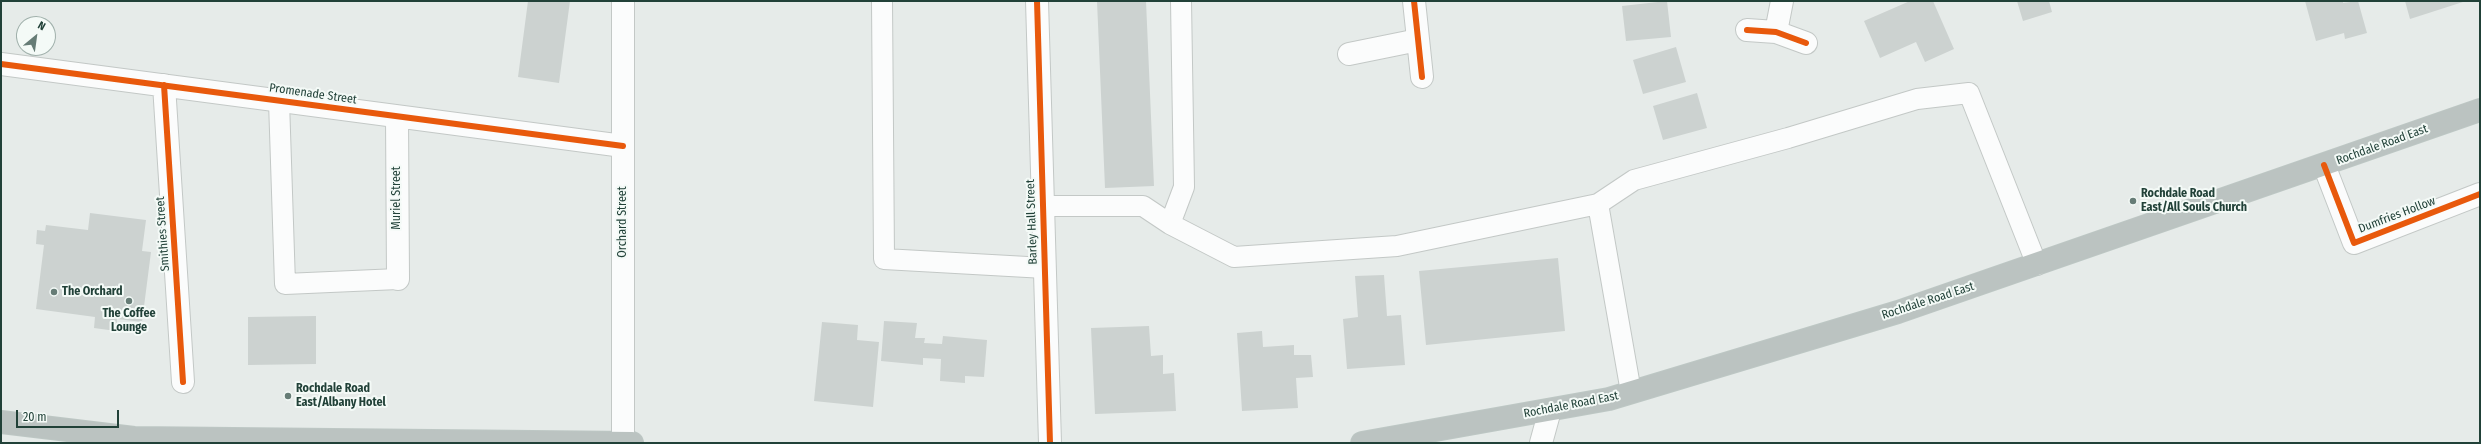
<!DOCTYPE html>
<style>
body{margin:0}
#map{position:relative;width:2481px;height:444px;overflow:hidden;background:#e6ebe9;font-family:"Fira Sans Condensed",sans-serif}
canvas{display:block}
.frame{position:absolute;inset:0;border:2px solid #214138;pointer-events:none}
.north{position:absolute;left:16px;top:16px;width:40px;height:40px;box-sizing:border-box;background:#f4faf7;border:1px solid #a0b0ab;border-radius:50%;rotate:29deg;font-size:11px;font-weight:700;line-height:16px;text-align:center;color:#214138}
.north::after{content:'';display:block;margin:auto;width:14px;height:18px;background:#667c76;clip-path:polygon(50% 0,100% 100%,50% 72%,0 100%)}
.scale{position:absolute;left:16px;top:410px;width:103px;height:18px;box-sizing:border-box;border:2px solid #214138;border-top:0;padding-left:5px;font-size:12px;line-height:14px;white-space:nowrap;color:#214138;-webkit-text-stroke:3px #f4faf7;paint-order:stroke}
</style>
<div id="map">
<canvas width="2481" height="444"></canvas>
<div class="frame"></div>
<div class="north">N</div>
<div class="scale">20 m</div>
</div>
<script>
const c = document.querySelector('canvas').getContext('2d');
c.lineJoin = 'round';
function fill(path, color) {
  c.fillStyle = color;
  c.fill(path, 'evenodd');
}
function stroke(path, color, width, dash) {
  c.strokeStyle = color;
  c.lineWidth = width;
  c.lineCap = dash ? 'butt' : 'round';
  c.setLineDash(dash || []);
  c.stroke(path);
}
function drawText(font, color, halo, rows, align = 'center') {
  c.font = font + ' "Fira Sans Condensed",sans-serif';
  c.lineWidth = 4;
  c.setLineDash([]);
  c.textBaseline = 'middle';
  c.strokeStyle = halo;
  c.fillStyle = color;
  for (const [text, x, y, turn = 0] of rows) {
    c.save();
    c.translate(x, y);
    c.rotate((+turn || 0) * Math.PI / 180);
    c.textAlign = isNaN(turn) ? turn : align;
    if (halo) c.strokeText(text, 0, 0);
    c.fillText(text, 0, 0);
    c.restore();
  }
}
const building = new Path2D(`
 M528 1H570L559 83 518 77Z
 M1097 1H1146L1154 186 1105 188Z
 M1667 1 1671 37 1626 41 1622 6Z
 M1910 1H1933L1954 49 1925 62 1916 42 1880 58 1864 21Z
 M2017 1H2049L2052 12 2023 21Z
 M2305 1H2343V3L2358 1 2367 33 2345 39 2344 33 2316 41Z
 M2405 1H2466L2410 19Z
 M1676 47 1686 82 1643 94 1633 60Z
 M1697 93 1707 128 1663 140 1653 106Z
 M90 213 146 220 142 251 151 252 142 322 117 319 116 331 94 328 95 317 36 309 44 245 36 244 37 230 45 231 46 225 88 230Z
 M1558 258 1565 331 1426 345 1419 271Z
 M1384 275 1387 316 1401 315 1405 365 1347 369 1343 319 1358 317 1355 276Z
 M316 316V364L248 365V317Z
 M884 321 917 323 915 338H925L924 343 942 344 943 336 987 340 984 377 965 376V383L940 381 941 359 923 358V365L881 361Z
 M822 322 858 325 857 340 879 342 873 407 814 401Z
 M1149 326 1151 356 1163 355V374L1174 373 1176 411 1095 414 1091 328Z
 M1262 331 1263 347 1294 345V355H1311L1313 377 1296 378 1298 408 1242 411 1237 333Z`);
const lane = new Path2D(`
 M882 1 884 259 1045 268
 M279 101 285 284 398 279
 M1043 206H1143L1170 224 1234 257 1397 246 1598 204
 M1170 224 1184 187 1181 1
 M1631 392 1598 204 1634 180 1788 138 1917 99 1969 93 2037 265`);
const street = new Path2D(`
 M1037 1 1050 443
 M1414 1 1422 77
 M1747 30 1776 32 1806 43
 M1776 32 1782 1
 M1349 54 1418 40
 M1 64 623 146
 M164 85 183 382
 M397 117 398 279
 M2324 165 2354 243 2480 194
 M623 443V1
 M1541 443 1550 410`);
const highway = new Path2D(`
 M1 422 134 438 632 443
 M1362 443 1609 399 1898 312 2480 110`);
const cycleway = new Path2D(`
 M1037 1 1050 443
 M1414 1 1422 77
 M1747 30 1776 32 1806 43
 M1 64 623 146
 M164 85 183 382
 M2324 165 2354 243 2480 194`);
const markers = [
 [2133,201,4,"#667c76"],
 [54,292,4,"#667c76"],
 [129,301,4,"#667c76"],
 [288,396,4,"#667c76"]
];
const streetNames = [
 ["Promenade Street",313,94,8],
 ["Rochdale Road East",2382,145,-20],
 ["Muriel Street",397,198,-90],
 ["Dumfries Hollow",2397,215,-21],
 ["Orchard Street",623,222,-90],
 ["Barley Hall Street",1032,222,-92],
 ["Smithies Street",163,234,-94],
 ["Rochdale Road East",1928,301,-18],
 ["Rochdale Road East",1571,405,-11]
];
const poiNames = [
 ["Rochdale Road",2141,194],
 ["East/All Souls Church",2141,208],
 ["The Orchard",62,292],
 ["The Coffee",129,314,"center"],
 ["Lounge",129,328,"center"],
 ["Rochdale Road",296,389],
 ["East/Albany Hotel",296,403]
];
fill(building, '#ccd2d0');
stroke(lane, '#c3c8c6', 22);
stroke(street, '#c3c8c6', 24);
stroke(highway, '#bdc7c4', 24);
stroke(lane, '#fbfcfc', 20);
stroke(street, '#fbfcfc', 22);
stroke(highway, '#bbc3c1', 22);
stroke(cycleway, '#e8590c', 6);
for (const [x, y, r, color] of markers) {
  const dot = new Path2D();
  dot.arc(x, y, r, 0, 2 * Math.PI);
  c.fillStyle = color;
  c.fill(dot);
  stroke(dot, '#f4faf7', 1.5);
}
drawText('12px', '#214138', '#f4faf7', streetNames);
drawText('bold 12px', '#214138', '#f4faf7', poiNames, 'left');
</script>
